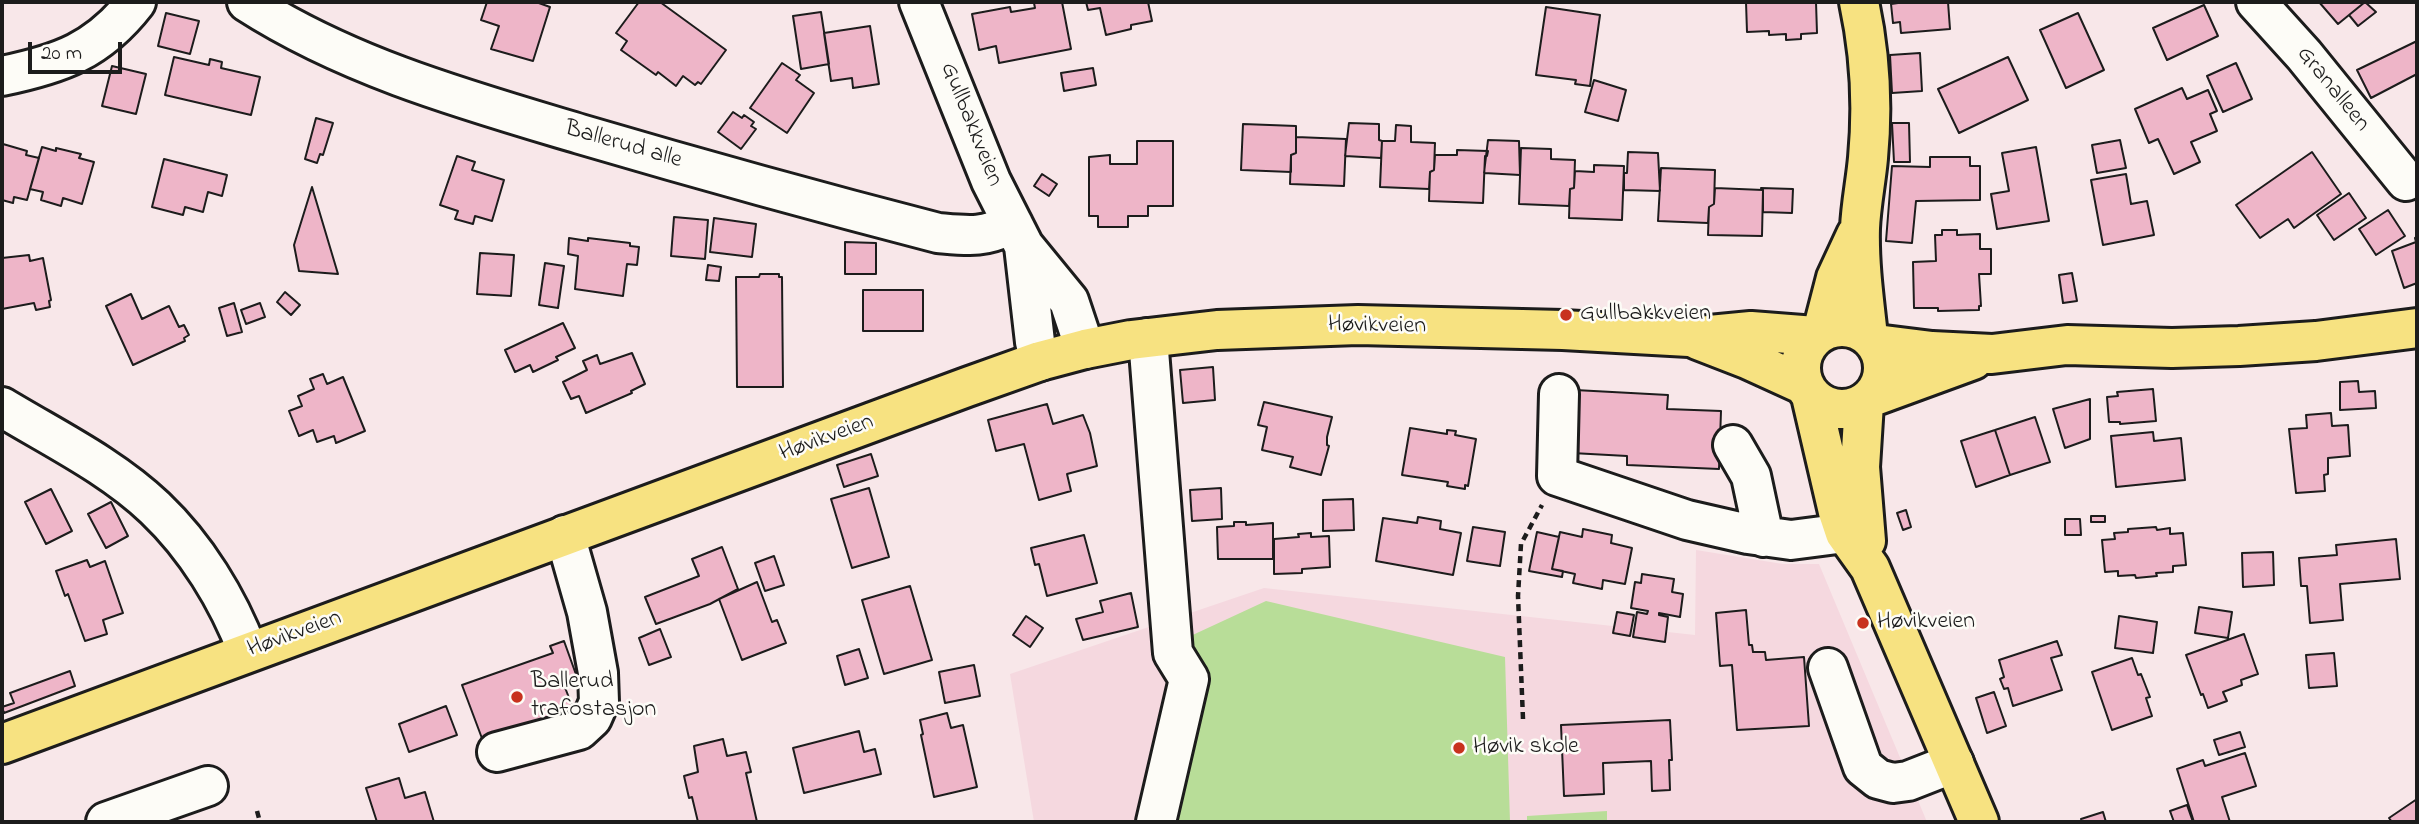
<!DOCTYPE html>
<meta charset="utf-8">
<style>
body{margin:0}
#map{position:relative;width:2419px;height:824px;overflow:hidden;background:#f8e7e9;font-family:"Indie Flower",sans-serif}
canvas{display:block}
.frame{position:absolute;inset:0;border:4px solid #1c1c1c;pointer-events:none}
.scale{position:absolute;left:28px;top:42px;width:94px;height:32px;box-sizing:border-box;border:4px solid #1c1c1c;border-top:0;padding-left:9px;font-size:21px;line-height:24px;white-space:nowrap;color:#1c1c1c;-webkit-text-stroke:5px #fdfcf7;paint-order:stroke}
</style>
<div id="map">
<canvas width="2419" height="824"></canvas>
<div class="frame"></div>
<div class="scale">20 m</div>
</div>
<script>
const c = document.querySelector('canvas').getContext('2d');
c.lineJoin = 'round';
function fill(path, color) {
  c.fillStyle = color;
  c.fill(path, 'evenodd');
}
function stroke(path, color, width, dash) {
  c.strokeStyle = color;
  c.lineWidth = width;
  c.lineCap = dash ? 'butt' : 'round';
  c.setLineDash(dash || []);
  c.stroke(path);
}
function drawText(font, color, halo, rows, align = 'center') {
  c.font = font + ' "Indie Flower",sans-serif';
  c.lineWidth = 5;
  c.setLineDash([]);
  c.textBaseline = 'middle';
  c.strokeStyle = halo;
  c.fillStyle = color;
  for (const [text, x, y, turn = 0] of rows) {
    c.save();
    c.translate(x, y);
    c.rotate((+turn || 0) * Math.PI / 180);
    c.textAlign = isNaN(turn) ? turn : align;
    if (halo) c.strokeText(text, 0, 0);
    c.fillText(text, 0, 0);
    c.restore();
  }
}
const built = new Path2D(`
 M1696 550 1783 564H1819L1927 822H1034L1010 674 1264 588 1695 635Z`);
const green = new Path2D(`
 M1266 601 1505 657 1510 822H1172L1184 639Z
 M1607 811V822H1527V816Z`);
const building = new Path2D(`
 M487 2H536L550 7 533 61 491 49 499 26 481 20Z
 M639 2H660L726 50 701 84 698 82 695 85 683 76 676 86 658 72 656 75 621 50 627 41 616 33Z
 M1043 2H1062L1071 49 999 63 996 46 979 50 972 14 1010 7 1011 12 1035 8 1034 3Z
 M1086 2H1148L1152 21 1131 25V29L1106 35 1100 8 1088 10Z
 M1746 2H1816L1817 33 1801 34V39L1786 40V34L1769 35V31L1747 32Z
 M1898 2H1948L1950 29 1901 33 1900 22 1893 23 1891 4 1898 3Z
 M2319 2H2365L2338 24Z
 M2365 2 2376 12 2358 26 2349 15Z
 M2204 5 2218 36 2167 60 2153 28Z
 M1546 7 1600 15 1590 86 1575 84 1576 80 1536 75Z
 M821 12 829 64 801 69 793 16Z
 M166 13 199 21 190 54 158 46Z
 M2078 13 2104 70 2066 88 2040 30Z
 M870 26 879 84 853 88 852 78 831 81 824 33Z
 M2417 41V74L2371 98 2357 70Z
 M1920 53 1922 91 1892 93 1890 55Z
 M174 57 209 65 210 59 222 62 221 68 260 77 251 115 165 95Z
 M2008 57 2028 100 1959 133 1938 89Z
 M782 63 800 75 796 80 814 93 787 133 750 108Z
 M2236 63 2252 99 2223 112 2207 76Z
 M112 66 146 74 136 114 102 106Z
 M1093 68 1096 85 1064 91 1061 73Z
 M1594 80 1626 90 1618 121 1585 112Z
 M2182 88 2187 99 2208 90 2217 111 2210 114 2217 131 2191 142 2200 162 2174 174 2158 139 2149 143 2135 109Z
 M733 112 742 118 744 115 754 122 751 126 756 129 741 149 718 132Z
 M316 118 333 123 323 155 320 154 317 163 305 159Z
 M1349 123 1379 124V140L1382 141 1381 158 1345 156Z
 M1892 123H1909L1910 162H1894Z
 M1243 124 1296 126V153L1291 155V172L1241 170Z
 M1396 125 1411 126V142L1435 143 1434 170 1430 172 1429 189 1380 187 1382 141H1395Z
 M1296 137 1346 139 1344 186 1290 184 1291 155 1296 153Z
 M1488 140 1519 141 1520 175 1484 173Z
 M2120 140 2126 168 2097 173 2092 145Z
 M1137 141H1173V206H1148V216H1128V227H1098V216H1089V157L1110 155V164H1137Z
 M3 144 27 151 26 155 39 158 27 200 14 197 13 203 2 200Z
 M42 147 56 151V148L81 154 79 158 94 162 82 204 63 198 61 206 41 200 43 192 30 189Z
 M2036 147 2049 221 1997 229 1991 194 2009 191 2002 153Z
 M1521 148 1551 149V159L1575 160 1574 188 1570 189 1569 206 1519 204Z
 M1457 150 1488 151 1487 156H1485L1483 203 1429 201 1430 172 1434 170 1435 155H1457Z
 M1628 152 1658 153 1660 191 1624 190V173H1627Z
 M2312 152 2341 194 2294 228 2288 219 2260 238 2236 205Z
 M457 156 475 162 472 170 504 180 492 221 475 216 473 224 455 219 458 211 440 205Z
 M1930 157H1970V166H1980V200L1916 201 1912 243 1886 241 1892 166 1930 167Z
 M164 159 227 175 222 196 208 192 203 212 185 207 183 215 152 207Z
 M1594 165 1624 166 1622 220 1569 218 1570 189 1574 188 1575 171 1594 172Z
 M1661 168 1715 170 1714 204 1709 207 1708 223 1658 221Z
 M1042 174 1057 184 1049 196 1034 186Z
 M2126 174 2131 204 2147 201 2154 235 2103 245 2091 180Z
 M312 187 338 274 299 271 294 245Z
 M1715 188 1763 190 1762 236 1708 235 1709 207 1714 204Z
 M1761 188 1793 189 1792 213 1763 212V190Z
 M2349 193 2366 218 2334 240 2317 215Z
 M2388 210 2405 236 2376 255 2359 229Z
 M674 217 708 220 705 259 671 256Z
 M714 218 756 224 752 257 710 252Z
 M1942 230H1957V235L1980 234V249H1991V274H1979L1981 306H1979V310L1938 311V308H1914L1913 262 1936 261 1935 235H1942Z
 M2417 237V283L2404 288 2392 251 2416 242 2415 238Z
 M569 238 588 241V238L630 243V246L639 247 637 265 627 264 623 296 575 289 578 256 568 254Z
 M845 242 876 243V274H845Z
 M480 253 514 255 511 296 477 294Z
 M29 255 30 261 43 258 51 300 49 301 50 307 36 310 34 303 2 309V258Z
 M545 263 564 266 558 308 539 305Z
 M708 265 721 267 719 281 706 280Z
 M2072 273 2077 301 2063 303 2059 275Z
 M760 274H779V277H782L783 387H737L736 277H759Z
 M863 290H923V331H863Z
 M285 292 300 305 291 315 277 302Z
 M131 294 142 319 169 306 179 327 184 325 189 335 184 338 185 341 133 365 106 306Z
 M234 303 242 332 227 336 219 308Z
 M260 303 265 317 246 324 241 310Z
 M563 323 575 348 556 357 558 360 533 372 530 365 515 372 505 350Z
 M632 353 645 384 631 391 632 393 586 413 579 396 571 399 563 382 587 370 583 361 597 355 600 364Z
 M1213 367 1215 400 1183 403 1180 370Z
 M323 374 327 384 343 377 365 431 336 443 334 436 317 442 313 430 299 436 289 411 302 406 298 396 314 389 310 379Z
 M2358 381 2359 392 2375 391 2376 408 2340 410V382Z
 M2153 389 2156 421 2120 424V422H2109L2107 397 2118 396 2117 392Z
 M1575 390 1668 395 1667 409 1721 411 1719 469 1627 465V456L1572 453Z
 M2090 399V439L2065 448 2053 409Z
 M1264 402 1332 417 1327 437V445L1329 446 1321 475 1290 467 1293 457 1262 450 1267 427 1258 425Z
 M1047 404 1053 424 1083 415 1090 433 1097 466 1067 474 1071 491 1039 500 1024 444 996 451 988 420Z
 M2331 413 2332 426 2348 425 2350 456 2328 458V474L2324 475 2325 491 2296 493 2289 429 2307 428 2306 415Z
 M2035 417 2050 462 2010 475 1995 430Z
 M1410 428 1447 434V430L1456 431 1455 435 1476 439 1468 486 1465 485V489L1447 486 1448 482 1402 475Z
 M1995 430 2010 475 1976 487 1961 441Z
 M2153 432 2154 441 2181 438 2185 480 2116 487 2111 436Z
 M871 454 878 476 844 487 837 465Z
 M869 488 889 557 852 568 831 499Z
 M1221 488 1222 519 1192 521 1190 490Z
 M51 489 72 531 46 544 25 502Z
 M1353 499 1354 530 1323 531V500Z
 M111 502 128 536 106 548 88 514Z
 M1906 510 1911 527 1903 530 1897 513Z
 M2091 516H2105V522H2091Z
 M1418 517 1441 521 1440 529 1461 533 1453 575 1376 561 1383 518 1417 523Z
 M2065 519H2080L2081 535H2065Z
 M1234 522H1246V525L1273 523V559H1218L1217 527 1234 526Z
 M1473 527 1505 532 1500 566 1467 561Z
 M2156 527 2157 530 2170 528V534L2183 533 2186 565 2173 566V572L2156 573 2157 576 2136 578 2135 575 2118 576V571L2105 572 2102 540 2115 539 2114 533 2128 532V529Z
 M1583 529 1612 535 1611 543 1632 548 1625 584 1603 580 1602 589 1573 583 1575 574 1552 569 1560 532 1582 537Z
 M1537 532 1559 537 1552 569 1563 571 1562 577 1529 571Z
 M1311 533V537L1329 536 1330 567 1302 569V573L1274 574V539L1299 537 1298 534Z
 M1084 535 1097 583 1047 596 1039 564 1035 565 1031 548Z
 M2396 539 2400 579 2340 584 2343 620 2310 623 2307 586H2301L2299 558 2337 555 2336 545Z
 M722 547 738 589 710 604 656 624 645 597 699 576 692 559Z
 M2273 552 2274 585 2243 587 2242 553Z
 M774 556 784 585 765 591 755 563Z
 M87 560 90 567 105 561 123 613 103 620 107 634 85 641 68 594 65 596 56 571Z
 M1642 574 1674 579 1672 592 1683 594 1680 617 1659 613V615L1668 617 1665 642 1633 637 1637 612 1647 614 1648 611 1631 608 1635 582 1641 583Z
 M757 582 772 622 777 620 786 643 742 660 719 599Z
 M910 586 932 660 884 674 862 600Z
 M1131 593 1138 627 1083 640 1076 619 1103 612 1100 601Z
 M2199 607 2232 612 2228 638 2195 633Z
 M1746 610 1749 645H1752L1753 652H1765L1766 660 1804 657 1809 726 1737 730 1732 665 1720 666 1716 613Z
 M1617 612 1634 615 1630 636 1613 633Z
 M1026 616 1043 628 1030 647 1013 635Z
 M2119 616 2157 622 2153 653 2115 648Z
 M660 629 671 657 649 665 639 638Z
 M2244 634 2258 674 2241 680 2242 685 2223 692 2227 701 2208 708 2203 694 2201 695 2186 655Z
 M564 641 578 680 564 685 573 708 483 741 462 685 553 653 550 646Z
 M2057 641 2062 655 2051 658 2062 690 2013 706 2008 688 2004 689 2000 679 2004 677 1999 660Z
 M859 649 868 678 845 685 837 656Z
 M2334 653 2337 686 2309 688 2306 655Z
 M2132 658 2138 675 2141 674 2150 697 2146 698 2152 716 2112 730 2092 672Z
 M974 665 980 696 945 703 939 672Z
 M70 671 75 686 4 713 2 707 14 703 10 693Z
 M1994 692 2006 726 1987 733 1976 698Z
 M446 706 457 735 409 752 399 724Z
 M947 713 951 728 963 725 977 787 934 797 921 735 923 734 920 720Z
 M1670 720 1672 760H1669L1670 790 1652 791 1651 761 1603 763 1604 794 1564 796 1561 725Z
 M859 731 864 752 875 749 881 774 804 793 793 748Z
 M2240 732 2245 747 2219 755 2214 740Z
 M723 739 727 756 746 752 751 772 746 773 757 822H698L692 797 689 798 684 776 698 772 694 746Z
 M2245 753 2256 786 2222 797 2230 822H2194L2177 769 2203 760 2205 766Z
 M399 778 405 798 425 792 434 822H377L366 788Z
 M2417 799V822H2392L2389 818Z
 M2187 805 2193 822H2174L2170 811Z
 M2103 812 2106 822H2082L2081 819Z`);
const path = new Path2D(`
 M1523 719 1518 596 1521 544 1542 505
 M257 811 260 822`);
const minor = new Path2D(`
 M247 2C348 67 466 100 580 134 699 169 818 202 938 233 971 236 981 238 1013 224
 M919 2 991 181 1024 246 1069 301 1085 349
 M2256 2 2304 55 2406 181
 M2 76C60 64 98 51 136 2
 M1024 246 1035 342 1040 361
 M1148 338 1173 653 1189 679 1156 822
 M1559 394 1557 476 1687 520 1748 534 1791 540 1845 533 1864 528
 M2 407C53 438 111 466 155 508 196 547 228 599 248 652
 M1733 445 1751 476 1764 537
 M1828 668 1863 767 1878 779 1893 783 1908 781 1954 763
 M497 752 579 730 592 718 599 702 598 673 587 612 565 535
 M106 822 208 786`);
const major = new Path2D(`
 M1859 2C1870 53 1873 105 1868 158 1866 181 1861 204 1860 228 1859 264 1864 300 1868 336
 M1801 368a41 41 0 1 1 82 0a41 41 0 1 1-82 0Z
 M1822 332 1836 278 1856 235
 M1698 340 1747 359 1804 385
 M1876 344 1932 351 1992 354 2067 345 2172 348 2239 346 2316 341 2417 328
 M1811 396 1838 512 1845 533 1870 568 1979 822
 M1872 397 1973 360
 M1864 403 1860 467 1866 541
 M2 744 967 387 1040 361 1085 349 1131 340 1217 330 1358 325 1563 330 1689 337 1751 331 1815 336`);
const markers = [
 [1566,315,7,"#c8321e"],
 [1863,623,7,"#c8321e"],
 [517,697,7,"#c8321e"],
 [1459,748,7,"#c8321e"]
];
const streetNames = [
 ["Granalleen",2332,90,51],
 ["Gullbakkveien",970,125,68],
 ["Ballerud alle",623,146,16],
 ["Høvikveien",1377,327,1],
 ["Høvikveien",827,439,-20],
 ["Høvikveien",295,635,-20]
];
const poiNames = [
 ["Gullbakkveien",1580,315],
 ["Høvikveien",1877,623],
 ["Ballerud",531,683],
 ["trafostasjon",531,711],
 ["Høvik skole",1473,748]
];
fill(built, '#f5d8df');
fill(green, '#b8dd98');
fill(building, '#eeb5c8');
stroke(building, '#1c1c1c', 2);
stroke(minor, '#1c1c1c', 44);
stroke(major, '#1c1c1c', 44);
stroke(path, '#1c1c1c', 4.5, [7, 5]);
stroke(minor, '#fdfcf7', 38);
stroke(major, '#f7e281', 38);
for (const [x, y, r, color] of markers) {
  const dot = new Path2D();
  dot.arc(x, y, r, 0, 2 * Math.PI);
  c.fillStyle = color;
  c.fill(dot);
  stroke(dot, '#fdfcf7', 2.5);
}
drawText('24px', '#1c1c1c', '#fdfcf7', streetNames);
drawText('24px', '#1c1c1c', '#fdfcf7', poiNames, 'left');
</script>
